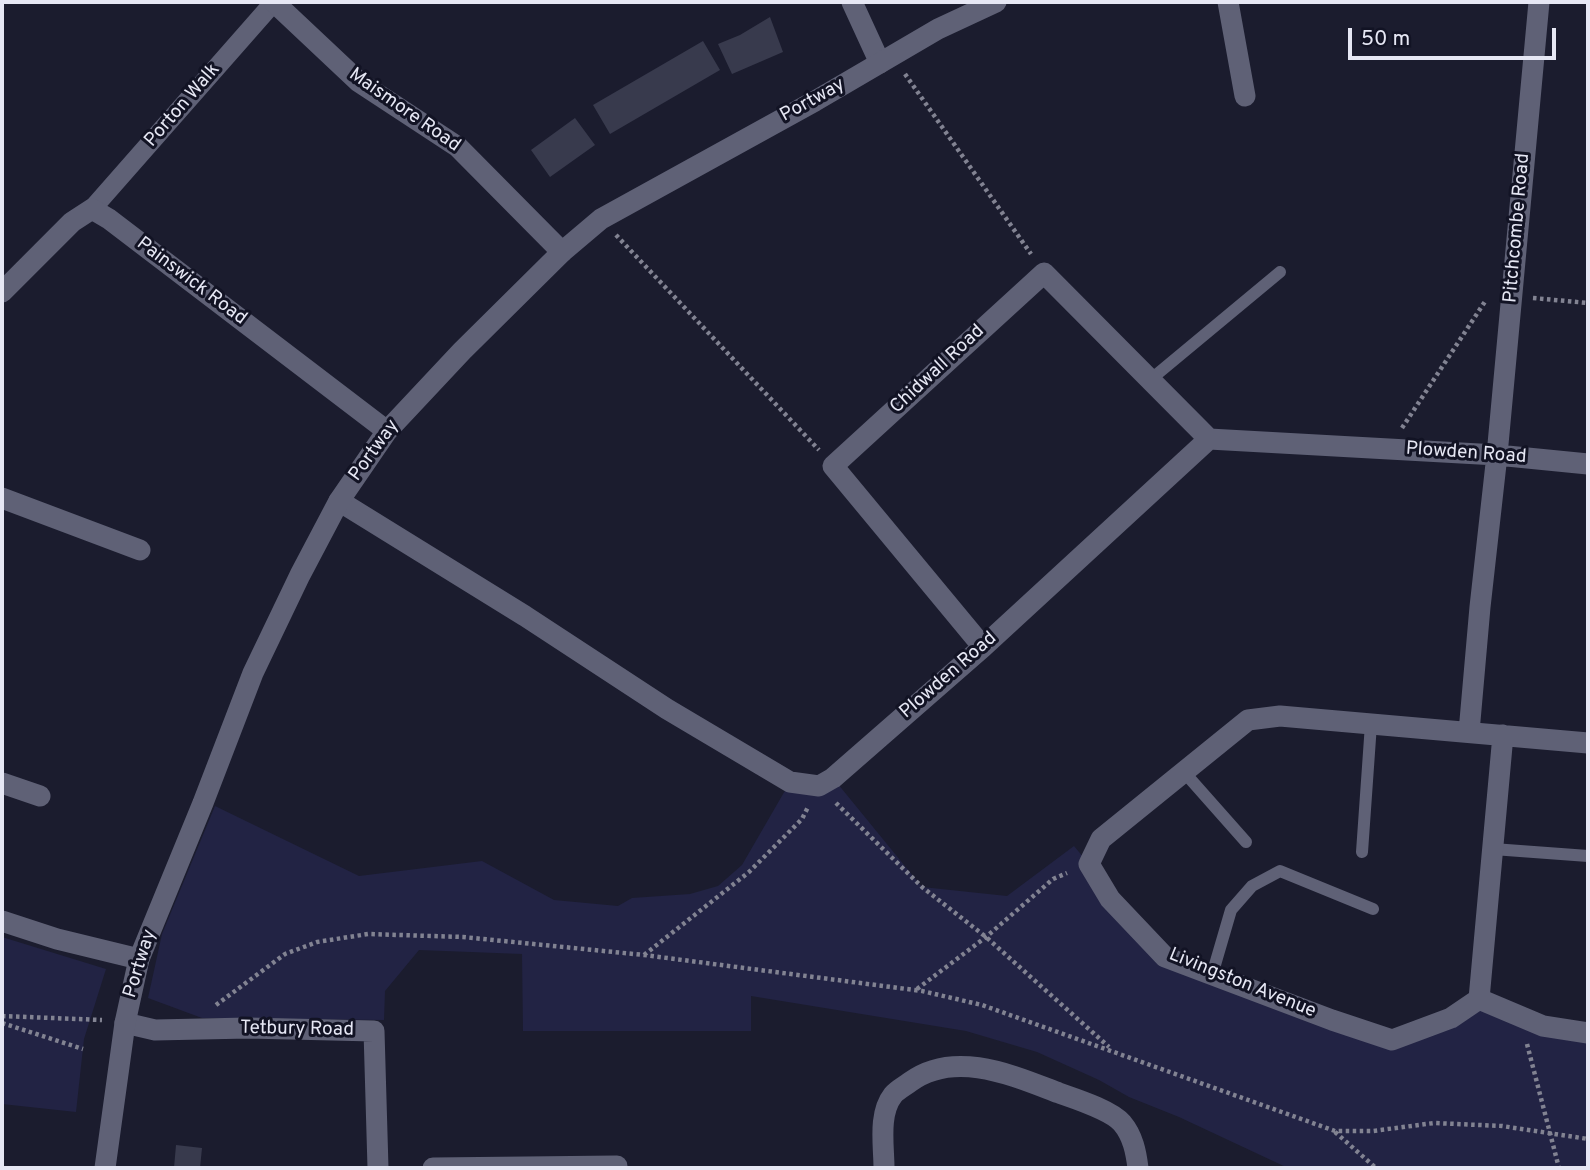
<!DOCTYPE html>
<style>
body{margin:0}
#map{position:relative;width:1590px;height:1170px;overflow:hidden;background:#1b1c2e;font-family:Overpass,sans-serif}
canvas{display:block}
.frame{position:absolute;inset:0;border:4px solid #e6e7f4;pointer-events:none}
.scale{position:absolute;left:1348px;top:28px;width:208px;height:32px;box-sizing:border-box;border:4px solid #e6e7f4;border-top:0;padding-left:9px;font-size:21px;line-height:24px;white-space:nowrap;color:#e6e7f4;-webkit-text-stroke:5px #121324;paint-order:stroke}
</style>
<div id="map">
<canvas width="1590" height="1170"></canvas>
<div class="frame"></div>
<div class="scale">50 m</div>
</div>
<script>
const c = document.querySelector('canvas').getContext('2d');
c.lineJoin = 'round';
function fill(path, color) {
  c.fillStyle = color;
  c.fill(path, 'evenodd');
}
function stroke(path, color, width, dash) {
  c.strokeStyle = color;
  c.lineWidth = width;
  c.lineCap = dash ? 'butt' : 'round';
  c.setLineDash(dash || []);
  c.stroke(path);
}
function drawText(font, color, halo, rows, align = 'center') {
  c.font = font + ' Overpass,sans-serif';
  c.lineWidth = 6;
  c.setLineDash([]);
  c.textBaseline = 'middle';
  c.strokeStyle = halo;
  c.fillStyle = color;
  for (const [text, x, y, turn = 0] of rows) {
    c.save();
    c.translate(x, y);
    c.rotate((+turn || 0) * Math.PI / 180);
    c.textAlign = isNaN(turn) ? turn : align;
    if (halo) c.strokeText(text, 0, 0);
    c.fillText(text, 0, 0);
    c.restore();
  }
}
const green = new Path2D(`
 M833 778 922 887 1007 896 1074 846 1166 957 1391 1040 1479 999 1588 1033V1168H1288L1179 1117 1129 1097 1099 1080 1037 1052 966 1031 751 996V1031H523L522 954 419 950 385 991 384 1020 202 1018 148 998 162 934 215 806 359 876 482 861 554 900 618 906 632 898 690 894 718 886 742 865 790 782Z
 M2 937 106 969 84 1039 76 1112 2 1104Z`);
const building = new Path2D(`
 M770 17 783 52 732 74 718 44 740 35Z
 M703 41 720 70 610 134 593 105Z
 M575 118 595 145 550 177 531 150Z
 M176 1145 202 1148 200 1168H174Z`);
const path = new Path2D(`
 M905 74 1031 254
 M616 235 819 450
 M1533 298 1588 303
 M1402 428 1486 300
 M836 803 922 887 986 937 1109 1047
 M644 955 749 872 802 819 808 807
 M917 989 986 937 1053 879 1067 873
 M216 1005 285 954 317 942 368 934 463 937 644 955 922 991 982 1005 1335 1131H1373L1434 1123 1502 1126 1588 1139
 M2 1016 102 1020
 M2 1023 83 1049
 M1527 1044 1559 1168
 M1335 1132 1376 1168`);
const service = new Path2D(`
 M1150 380 1280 272
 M1184 772 1246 842
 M1493 849 1588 856
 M1362 852 1371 724
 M1212 975 1231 910 1252 886 1280 871 1373 909`);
const pedestrian = new Path2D(`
 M92 209 274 2`);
const minor = new Path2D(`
 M274 2 359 82 458 147 562 252
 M852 2 880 63
 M1228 2 1245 96
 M2 292 72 222 92 209 109 219 387 431
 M2 498 140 550
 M339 501 525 616 667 709 790 782 819 786 833 778 983 647 1209 439 1497 455 1588 464
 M983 647 833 466 1044 273 1209 439
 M1469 732 1480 607 1497 455 1539 2
 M1503 735 1479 999 1451 1018 1392 1040 1332 1020 1165 957 1110 899 1089 864 1101 839 1248 720 1280 716 1588 743
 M2 783 40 796
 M2 921 57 939 139 959
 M1479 999 1543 1026 1588 1033
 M125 1023 155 1030 248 1028 374 1031 378 1168
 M433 1168 617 1166
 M884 1168C884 1146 878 1114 893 1095 897 1090 905 1086 910 1082 955 1049 1014 1076 1059 1093 1076 1099 1111 1110 1122 1123 1133 1136 1136 1152 1138 1168`);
const tertiary = new Path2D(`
 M105 1168 125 1023 139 959 203 803 253 673 300 575 339 501 387 431 462 351 562 252 601 219 815 101 938 29 996 2`);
const streetNames = [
 ["Portway",813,101,-29],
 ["Porton Walk",183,106,-49],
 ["Maismore Road",404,111,35],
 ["Pitchcombe Road",1518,228,-85],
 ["Painswick Road",191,282,37],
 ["Chidwall Road",938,370,-43],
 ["Portway",375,451,-54],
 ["Plowden Road",1466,454,4],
 ["Plowden Road",949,676,-41],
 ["Portway",141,964,-73],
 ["Livingston Avenue",1242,984,22],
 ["Tetbury Road",297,1030,1]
];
fill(green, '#222344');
fill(building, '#383a4d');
stroke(path, '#828392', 4.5, [3.5, 3.5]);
stroke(service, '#5f6176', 12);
stroke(pedestrian, '#5f6176', 19);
stroke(minor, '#5f6176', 21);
stroke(tertiary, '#5f6176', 21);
drawText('19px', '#e6e7f4', '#121324', streetNames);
</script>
